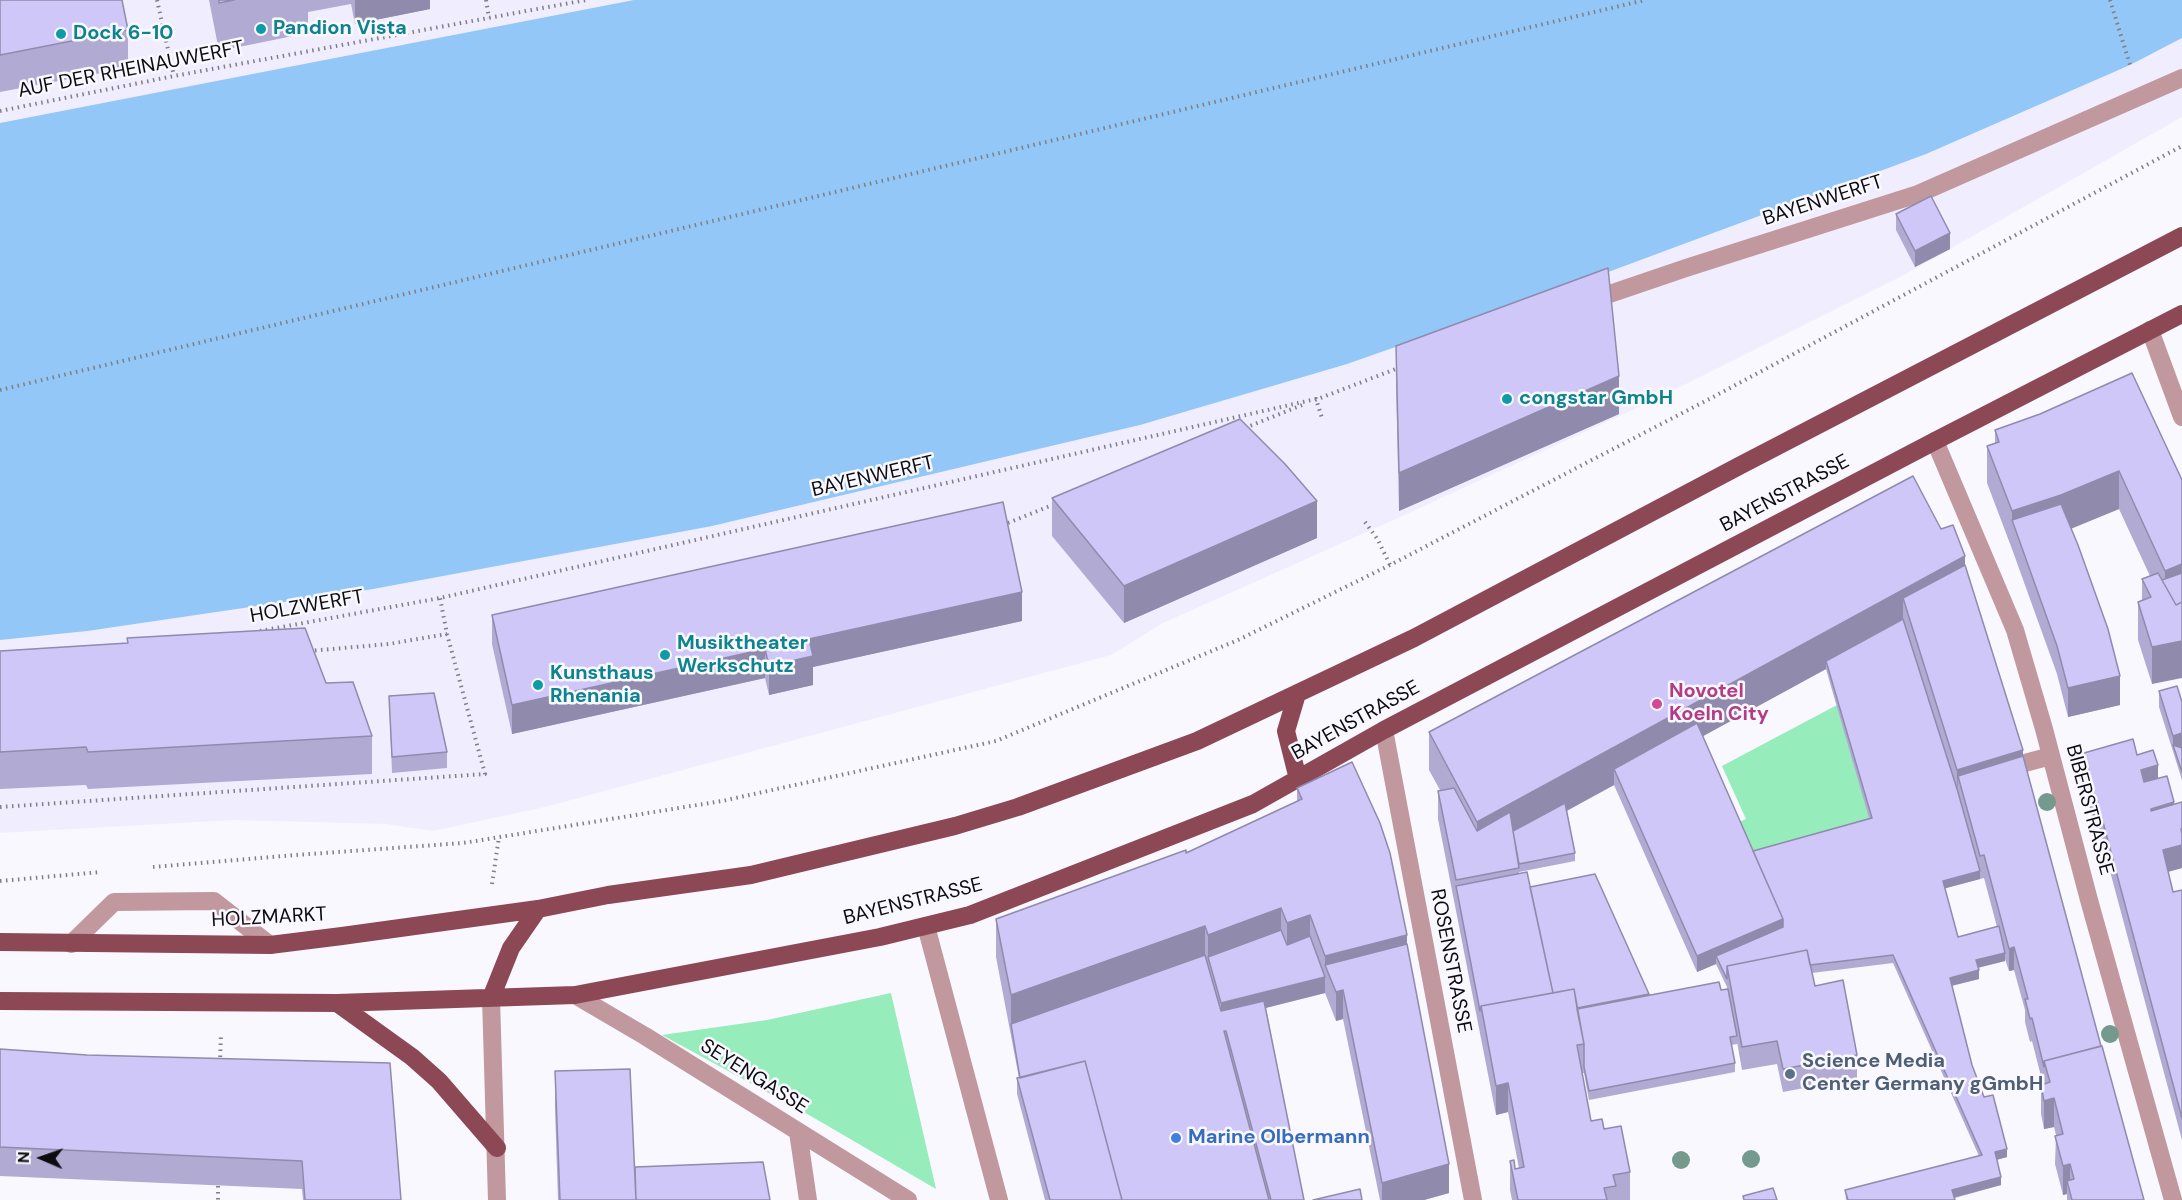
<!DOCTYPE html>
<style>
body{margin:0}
#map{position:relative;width:2182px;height:1200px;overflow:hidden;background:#f9f8ff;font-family:"DM Sans",sans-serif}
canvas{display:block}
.north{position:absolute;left:12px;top:1128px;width:60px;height:60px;-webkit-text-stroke:4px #f9f8ff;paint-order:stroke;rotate:272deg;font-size:16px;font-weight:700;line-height:24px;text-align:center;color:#0c0b0f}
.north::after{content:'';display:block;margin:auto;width:21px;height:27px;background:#0c0b0f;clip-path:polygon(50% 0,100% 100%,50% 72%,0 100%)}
</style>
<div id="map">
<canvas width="2182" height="1200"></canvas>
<div class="north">N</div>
</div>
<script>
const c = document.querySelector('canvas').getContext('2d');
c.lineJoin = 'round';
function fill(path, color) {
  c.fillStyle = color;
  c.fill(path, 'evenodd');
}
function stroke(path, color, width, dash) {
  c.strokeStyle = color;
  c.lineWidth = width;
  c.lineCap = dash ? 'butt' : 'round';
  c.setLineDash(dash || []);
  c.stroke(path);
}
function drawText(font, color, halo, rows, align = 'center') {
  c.font = font + ' "DM Sans",sans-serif';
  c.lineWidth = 5;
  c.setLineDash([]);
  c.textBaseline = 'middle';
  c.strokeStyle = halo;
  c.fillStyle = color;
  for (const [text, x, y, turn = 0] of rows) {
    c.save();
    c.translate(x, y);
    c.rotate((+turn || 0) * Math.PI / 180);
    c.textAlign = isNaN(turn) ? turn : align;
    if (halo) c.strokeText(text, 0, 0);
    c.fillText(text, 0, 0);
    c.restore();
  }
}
const built = new Path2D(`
 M0 0H2182V117L1906 274 1652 401 1398 518 1163 623 1111 655 545 807 433 831 386 824 234 820 0 833Z`);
const green = new Path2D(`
 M1837 705 1872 826 1750 860 1735 824 1746 819 1722 766Z
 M891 993 936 1189 809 1115 662 1035 767 1020Z`);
const water = new Path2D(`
 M634 0H2182V38L2130 65 1926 154 1592 278 1347 364 1140 425 712 526 373 589 87 631 0 640V123Z`);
const path = new Path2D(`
 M157 0 174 76
 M486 0 489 18
 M2110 0 2130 65
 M0 111 174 76 586 0
 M0 390 1645 0
 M1315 400 1401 367
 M1245 428 1302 405
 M1365 522 1378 540 1390 565
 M1008 523 1055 504
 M260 631 440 598 1316 399 1322 418
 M309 651 389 644 447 634
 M0 807 485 774 447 634 440 598
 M153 867 296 855 463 843 722 801 996 741 1238 640 1390 565 1715 396 2182 146
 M0 881 101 872
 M492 884 499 837
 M220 1063 221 1034
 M218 1186V1200`);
const minor = new Path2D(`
 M1589 301 1686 268 1918 194 2182 78
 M2150 330 2182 417
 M1935 441 2015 630 2044 729 2089 900 2173 1200
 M1384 730 1473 1200
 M2021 764 2051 756
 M926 926 999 1200
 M71 944 114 902 214 901 270 945
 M575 995 645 1036 908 1200
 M491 998 497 1200
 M798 1132 808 1200`);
const major = new Path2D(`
 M1297 694 1286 731 1298 779
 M0 942 270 945 342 936 538 909 608 895 751 875 955 826 1018 807 1197 741 1414 638 1741 465 2182 236
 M491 998 511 948 538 909
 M0 1001 337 1003 575 995 880 937 970 915 1253 804 1384 730 1935 441 2182 314
 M337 1003 412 1057 439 1081 497 1148`);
const trees = [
 [2047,802],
 [2110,1034],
 [1751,1159],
 [1681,1160]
];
const wall = new Path2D(`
 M0 0 128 30V68L0 92Z
 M209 0H430V9L355 24 351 4 308 12V33L219 51Z
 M1896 214 1950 249 1915 267 1896 230Z
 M1396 346 1619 414 1399 511 1396 383Z
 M1995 430 2182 480 2152 684 2138 640V602L2142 600V579L2150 576 2119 509 2071 528 2120 705 2068 717 2057 674 2012 549 1987 483V446L1995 443Z
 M1052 498 1317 538 1124 623 1052 536Z
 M1941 529 1965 565 2023 756 2101 1046 2144 1200H2067V1194L2063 1195 2055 1164 2056 1135 2054 1127 2044 1129 2041 1114V1085L2043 1084 2032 1041 2030 1042 2025 1022V1010L2014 970 2009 971 2005 959V961L1978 968 1979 979 1952 986 1972 1065 2007 1157 1997 1160 2001 1185 1955 1198V1200H1846L1845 1190 1979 1156 1893 963 1812 973 1815 986 1857 1055V1078L1783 1092 1777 1064 1742 1070 1737 1042V1044L1731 1045 1735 1063V1072L1589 1100 1584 1073H1582L1591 1121 1604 1129 1630 1172V1200H1512L1510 1190V1161L1515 1169 1519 1168 1508 1112 1496 1115 1438 819V791L1440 790 1429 770V732ZM1826 669 1869 818 1753 851 1703 736ZM1614 785 1697 972 1716 964 1727 987V990L1649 995 1530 887 1519 874V872L1575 861V853L1567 811ZM1984 878 1997 927 1958 937 1945 888Z
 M492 615 1022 621 813 667V685L769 695 765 678 512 734 492 644Z
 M127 638 326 683 372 736V774L88 789 86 785 0 789V651L127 643Z
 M2159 691 2182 702V780L2159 707Z
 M389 696 447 752V768L392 773Z
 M2084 753 2137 755 2158 778 2174 804 2182 802V868L2168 872 2173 892 2182 890V1140L2096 819 2093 820 2089 805V795L2084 776Z
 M1297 788 1407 944 1449 1193 1424 1200H1380L1343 1019 1336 1021 1325 993 1266 1008 1304 1200H1045L1017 1094V1078H1019L996 957V919L1186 853 1297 802Z
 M0 1049 87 1055 401 1200H303L302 1189 0 1176Z
 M555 1071 635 1167 770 1200H558L555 1109Z`);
const shadedWall = new Path2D(`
 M355 0H430V9L355 24Z
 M1950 233V249L1915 267V251Z
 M1619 376V414L1399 511V473Z
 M2119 471V509L2061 533 2012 520V511Z
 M1317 501V538L1124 623V586Z
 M1965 556V594L1903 598V627L1826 661V669L1619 782 1614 769V785L1477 859V822Z
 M2182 564V602L2165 594V571Z
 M1022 592V621L813 667V685L769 695V666L809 639Z
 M2182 641V678L2152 684V647Z
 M765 649V678L512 734V705Z
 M2120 676V705L2068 717V688Z
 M2182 733V749L2175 751 2173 745V736Z
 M2023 750V779L1958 776 1957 799V770Z
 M2158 765V788L2141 793V770Z
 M2096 796V819L2093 820V797Z
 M2174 802V825L2151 832V809Z
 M2181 829H2182V868L2163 873V850Z
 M1980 871V879L1943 889V881Z
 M1281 908V946L1208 957V973V935Z
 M1310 915V952L1287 961V923Z
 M1783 919V935L1716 956V964L1697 972V956Z
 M1205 926V963L1011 1024V995Z
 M1407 935V972L1325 965V994V956Z
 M2014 947V970L2009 971V949Z
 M2005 953V961L1976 968V960Z
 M1979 970V979L1950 986V978Z
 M1325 977V993L1221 1019V1003Z
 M1343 990V1019L1336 1021V992Z
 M1508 1083V1112L1496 1115V1086Z
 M2054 1098V1127L2044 1129V1101Z
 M2007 1149V1157L1995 1160V1152Z
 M1449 1164V1193L1424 1200H1382V1183Z
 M2070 1164V1191L2067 1181V1194L2063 1195V1166Z
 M2001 1177V1185L1952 1198V1190Z`);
const building = new Path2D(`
 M0 0H122L128 30 0 55Z
 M219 0H234L219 3Z
 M1931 196 1950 233 1915 251 1896 214Z
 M1608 268 1619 376 1399 473 1396 346Z
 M2132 373 2182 480V564L2165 571 2119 471 2061 495 2012 511 1987 446 1999 442 1995 430 2040 414Z
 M1240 419 1285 464 1317 501 1124 586 1052 498Z
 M1913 476 1941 529 1953 525 1965 556 1477 822 1429 732Z
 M1003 502 1022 592 809 639 813 656 769 666 765 649 512 705 492 615Z
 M2061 504 2078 545 2108 629 2120 676 2068 688 2057 646 2012 520Z
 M1965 565 2023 750 1957 770 1903 598Z
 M2158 573 2176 605 2182 602V641L2152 647 2138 602 2151 597 2142 579Z
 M2182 573V602L2176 605 2162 580Z
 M1903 619 1958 792 1980 871 1943 881 1958 937 1999 926 2005 953 1976 960 1979 970 1950 978 1972 1065 1984 1097 1993 1095 2007 1149 1995 1152 2001 1177 1952 1190 1955 1200H1848L1845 1190 1982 1155 1893 955 1810 965 1807 950 1727 966V979L1716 956 1783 927V919L1753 851 1872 818 1826 661Z
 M305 628 326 683 353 682 372 736 88 752 86 747 0 752V651L128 643 127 638Z
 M2177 686 2182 702V733L2173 736 2159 691Z
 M434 693 447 752 392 757 389 696Z
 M1697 723 1783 919 1697 956 1614 769Z
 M2133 739 2137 755 2153 750 2158 765 2141 770 2144 782 2167 776 2174 802 2151 809V811L2182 802V829H2181L2182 834V845L2163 850 2173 892 2182 890V1118L2096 796 2093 797 2089 782H2092L2084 753Z
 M2173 745 2182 748V772Z
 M2023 756 2101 1046 2044 1061V1067L2032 1018 2030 1019 2025 999H2028L2014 947 2009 949 1984 855 1980 856 1958 776Z
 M1352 762 1380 823 1390 853 1407 935 1325 956 1310 915 1287 923 1281 908 1208 935 1205 926 1011 995 996 919 1186 850V853L1302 799 1297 788Z
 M1454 788 1477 831 1510 812 1519 868 1456 880 1438 791Z
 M1565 803 1575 853 1519 864 1513 831Z
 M1527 872 1553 993 1481 1006 1480 1011 1456 886Z
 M1595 874 1649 994 1577 1008 1574 989 1553 993 1530 887Z
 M1281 930 1287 945 1310 936 1325 977 1221 1003 1208 957Z
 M1407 944 1449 1164 1382 1183 1343 990 1336 992 1325 965Z
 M1807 950 1815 986 1843 980 1857 1055 1783 1069 1777 1041 1742 1047 1727 966Z
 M1205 955 1221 1011 1264 1001 1304 1200H1271L1226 1031H1224L1269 1200H1122L1085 1061 1020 1078 1011 1024Z
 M1719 982 1721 990 1728 989 1737 1036 1730 1037 1735 1063 1589 1091 1584 1067V1044L1577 1009Z
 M1574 989 1584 1044 1577 1045 1591 1121 1602 1119 1604 1129 1621 1126 1630 1172 1613 1175 1616 1186 1604 1188 1607 1200H1518L1510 1161 1514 1160 1515 1169 1524 1167 1508 1083 1496 1086 1481 1006Z
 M2102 1046 2144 1200H2072L2067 1181 2074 1179 2070 1164 2063 1166 2055 1136 2063 1134 2054 1098 2044 1101 2041 1085 2050 1082 2044 1061Z
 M0 1049 87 1055 390 1063 401 1200H305L302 1161 0 1147Z
 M1085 1061 1122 1200H1050L1017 1078Z
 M630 1069 636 1200H560L555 1071Z
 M763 1162 770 1200H636L635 1167Z
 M1773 1188 1777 1200H1744L1743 1196Z
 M1360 1189 1362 1200H1313Z`);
const markers = [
 [261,29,6,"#0f9aa8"],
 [61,34,6,"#0f9aa8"],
 [1507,399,6,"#0f9aa8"],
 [665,655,6,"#0f9aa8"],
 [538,685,6,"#0f9aa8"],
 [1657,704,6,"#d1479c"],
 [1790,1074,6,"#5c6f8a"],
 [1176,1138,6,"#3f7fe0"]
];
const cultureNames = [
 ["Pandion Vista",273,29],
 ["Dock 6-10",73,34],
 ["congstar GmbH",1519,399],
 ["Musiktheater",677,644],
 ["Werkschutz",677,667],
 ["Kunsthaus",550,674],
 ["Rhenania",550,697]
];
const streetNames = [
 ["AUF DER RHEINAUWERFT",131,70,-11],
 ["BAYENWERFT",1823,201,-18],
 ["BAYENWERFT",873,477,-13],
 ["BAYENSTRASSE",1785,494,-28],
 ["HOLZWERFT",307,607,-10],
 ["BAYENSTRASSE",1356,721,-29],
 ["BIBERSTRASSE",2089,810,75],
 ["BAYENSTRASSE",913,902,-14],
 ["HOLZMARKT",269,918,-3],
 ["ROSENSTRASSE",1450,961,79],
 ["SEYENGASSE",754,1077,32]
];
const hotelNames = [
 ["Novotel",1669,692],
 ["Koeln City",1669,715]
];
const serviceNames = [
 ["Science Media",1802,1062],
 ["Center Germany gGmbH",1802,1085]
];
const shopNames = [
 ["Marine Olbermann",1188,1138]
];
fill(built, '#f0eefe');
fill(green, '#96ecba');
fill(water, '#92c7f8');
stroke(path, '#807f84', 4, [1.5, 4.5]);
stroke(minor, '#c1989e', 18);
stroke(major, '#8c4855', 18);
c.fillStyle = '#749a8d';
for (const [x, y] of trees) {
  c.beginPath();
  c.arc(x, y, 9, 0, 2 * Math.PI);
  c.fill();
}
fill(wall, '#b1abd4');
fill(shadedWall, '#908bad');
fill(building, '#cec7f7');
stroke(building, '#908bad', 1.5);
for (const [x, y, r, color] of markers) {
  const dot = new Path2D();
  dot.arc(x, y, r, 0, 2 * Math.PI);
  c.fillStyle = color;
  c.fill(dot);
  stroke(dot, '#f9f8ff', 2);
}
drawText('bold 20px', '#0d838f', '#f9f8ff', cultureNames, 'left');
drawText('20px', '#0c0b0f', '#f9f8ff', streetNames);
drawText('bold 20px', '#b23c85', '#f9f8ff', hotelNames, 'left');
drawText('bold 20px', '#4e5e75', '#f9f8ff', serviceNames, 'left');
drawText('bold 20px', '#366cbe', '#f9f8ff', shopNames, 'left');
</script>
